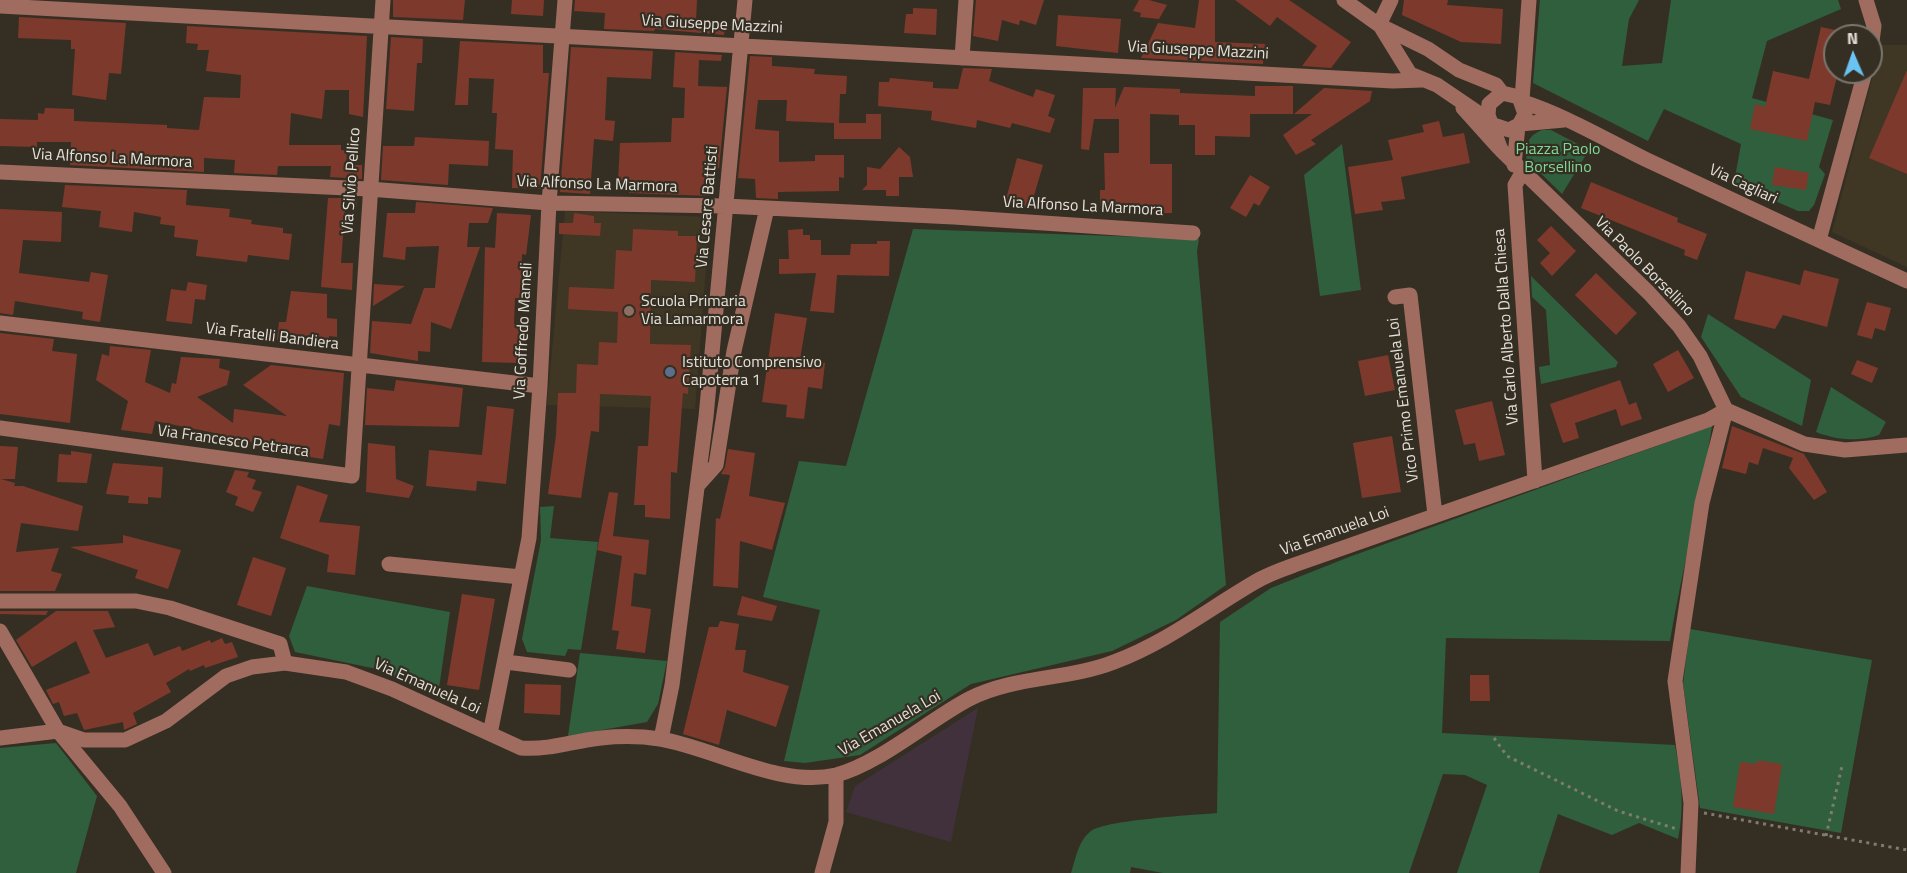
<!DOCTYPE html>
<style>
body{margin:0}
#map{position:relative;width:1907px;height:873px;overflow:hidden;background:#352f23;font-family:"Titillium Web",sans-serif}
canvas{display:block}
.north{position:absolute;left:1823px;top:24px;width:60px;height:60px;box-sizing:border-box;background:#352f23;border:2px solid #7b766c;border-radius:50%;rotate:358deg;font-size:16px;font-weight:700;line-height:24px;text-align:center;color:#e5e1da}
.north::after{content:'';display:block;margin:auto;width:21px;height:27px;background:#6ac3f1;clip-path:polygon(50% 0,100% 100%,50% 72%,0 100%)}
</style>
<div id="map">
<canvas width="1907" height="873"></canvas>
<div class="north">N</div>
</div>
<script>
const c = document.querySelector('canvas').getContext('2d');
c.lineJoin = 'round';
function fill(path, color) {
  c.fillStyle = color;
  c.fill(path, 'evenodd');
}
function stroke(path, color, width, dash) {
  c.strokeStyle = color;
  c.lineWidth = width;
  c.lineCap = dash ? 'butt' : 'round';
  c.setLineDash(dash || []);
  c.stroke(path);
}
function drawText(font, color, halo, rows, align = 'center') {
  c.font = font + ' "Titillium Web",sans-serif';
  c.lineWidth = 4.5;
  c.setLineDash([]);
  c.textBaseline = 'middle';
  c.strokeStyle = halo;
  c.fillStyle = color;
  for (const [text, x, y, turn = 0] of rows) {
    c.save();
    c.translate(x, y);
    c.rotate((+turn || 0) * Math.PI / 180);
    c.textAlign = isNaN(turn) ? turn : align;
    if (halo) c.strokeText(text, 0, 0);
    c.fillText(text, 0, 0);
    c.restore();
  }
}
const built = new Path2D(`
 M1881 45H1907V267L1832 232Z
 M565 211 710 217 695 409 547 405Z`);
const industrial = new Path2D(`
 M978 708 951 842 846 812 855 786Z`);
const green = new Path2D(`
 M1540 0H1639L1629 19 1622 66 1662 63 1671 0H1838L1841 9 1767 41 1752 98 1833 120 1819 167 1825 174 1814 205 1809 211H1798L1734 183 1741 144 1664 109 1648 141 1533 83Z
 M1542 130H1551L1589 150 1562 194 1527 160C1523 146 1529 135 1542 130Z
 M1342 144 1361 290 1320 296 1304 175Z
 M913 229 1199 239 1197 251 1226 585 1176 620 1112 651 971 684 860 755 805 763 784 761 820 610 763 597 799 461 846 466Z
 M1531 276 1618 362 1616 367 1541 384 1539 367 1550 365 1546 310 1532 297Z
 M1708 314 1811 380 1802 426 1741 397 1701 337Z
 M1831 387 1886 422 1879 435C1858 442 1836 440 1816 432Z
 M1712 426C1701 498 1682 569 1670 641L1446 638 1442 733 1675 745C1681 777 1685 807 1678 839L1639 823 1612 835 1558 814 1539 873H1457L1487 785 1465 775 1443 774 1409 873H1163L1131 867 1130 873H1071C1076 858 1078 841 1091 831 1106 820 1194 815 1217 813L1220 622 1271 588 1349 557Z
 M554 506 550 538 598 542 581 650 568 649 565 656 527 652 522 639 541 540 540 507Z
 M307 586 450 612 438 695 377 669 295 652 289 636Z
 M1690 629 1872 660 1841 833 1700 808 1683 684Z
 M580 653 667 661 658 704 647 722 568 736Z
 M56 743 97 796 76 873H0V748Z`);
const building = new Path2D(`
 M393 0H465L463 20 393 17Z
 M512 0H544L543 16 511 14Z
 M575 0H697L696 20 726 21 724 35 655 29 654 31 604 29 605 13 574 11Z
 M976 0H1044L1036 25 1020 20 1019 25 1002 20 998 41 973 36Z
 M1139 0H1149L1167 5 1159 19 1140 17 1141 13 1133 11Z
 M1199 0H1215V42L1265 44 1263 64 1141 58 1158 23 1195 28Z
 M1235 0H1289L1351 42 1331 68 1302 66 1317 46 1277 17 1270 26Z
 M1404 0H1448L1447 5 1503 9 1501 44 1461 42 1402 15Z
 M913 8 937 9 936 35 904 33 906 14H913Z
 M1058 15 1121 19 1118 53 1056 46Z
 M19 17 126 23 121 74 109 73 106 100 72 95 75 49H71V40L18 38Z
 M187 26 367 36 363 117 349 114V90H325L322 119 291 113 289 145H341V150L347 151 346 165H362V179L330 177 331 166H278L277 175 234 173 235 160 204 158V172L70 165 71 142H37V147L0 146V119L38 120V113L44 114 45 108 74 109V121L167 125V128L199 130 204 97 240 98 241 75 206 71 209 50H197L198 44 186 43Z
 M1821 27 1835 30V72H1838L1830 105 1815 102 1807 141 1750 129 1755 104 1765 107 1773 71 1809 79Z
 M391 37 423 39 422 63H417L414 111 386 109Z
 M460 41 543 45V73H549L540 189 512 188 513 150 495 149 497 113H492L494 79 469 78 468 105H455Z
 M571 47 653 51 651 79 607 77 605 120 615 121 613 141 594 139 590 194 560 192Z
 M675 52 722 55 721 61 699 60 698 86 727 87 719 168H712L710 196 629 193 630 183 618 182 620 143 671 142 672 118H684L685 88 673 87Z
 M750 56 772 57V66L815 69 814 74 847 76 846 94H840L839 123H866V114H881V139H834V123L786 121 787 100H758L755 129 779 131V162L815 161V155H844V178L839 177V191L778 192V199L756 198 755 179 738 178Z
 M963 68 992 69 989 81 1033 97 1036 89 1055 95 1048 116 1055 119 1050 133 1012 123 1010 128 977 120 976 128 931 120 932 111 878 106 879 82H889L890 78 933 82V88L958 89Z
 M1907 70V174L1869 158Z
 M1255 86H1293V114H1250V137L1215 136V155H1195V125H1179V115L1150 114V164H1172V213H1144V207H1100V190H1105L1104 153H1119V119H1094L1089 150 1081 149 1083 88H1116L1115 108 1124 87 1180 89V93L1255 96Z
 M1324 88 1372 91 1370 101 1311 140 1316 144 1296 155 1283 135 1312 114H1294Z
 M1439 121 1443 137 1464 133 1470 163 1401 177 1405 199 1381 202 1383 210 1355 214 1348 167 1393 160 1388 140 1424 132 1422 125Z
 M415 137 489 141 488 166 449 164 448 185 381 180 383 146H414Z
 M899 147 910 157 913 177H899V196H886V190H862L867 185V167L880 169Z
 M1017 158 1043 165 1030 209 1005 203Z
 M1775 167 1809 173 1806 190 1772 185Z
 M1250 175 1270 187 1259 206 1254 203 1246 217 1230 208Z
 M1591 182 1678 218 1677 222 1707 234 1697 260 1684 255 1685 250 1581 208Z
 M65 185 187 190 186 205 230 209 229 217 252 220 251 224 283 228V233L292 234 289 260 248 255 247 262 196 256 198 240 174 237 175 226 160 224 161 217 134 212 132 232 99 227 101 211 62 207Z
 M328 198H357L356 208H345L341 263H353L352 290 321 287Z
 M416 202 493 208 488 223H469L467 247H480L451 329 431 322 430 352 418 351V361L370 353 372 321 411 324 424 288H435L439 246 406 247 405 260 383 257 387 213H415Z
 M0 209 62 212 61 242 23 240 19 273 89 282 91 272 108 275 100 322 82 319 83 312 15 301 13 315 0 313Z
 M497 213 531 215 526 255 522 254 521 298H515L514 324H519L518 363 482 362 485 247 495 248Z
 M574 213 594 216V223H601L600 236 559 234V223H573Z
 M1551 226 1576 251 1552 276 1540 263 1550 253 1537 240Z
 M633 229 678 231V236H697L695 282 651 280 650 344 691 345 688 394 683 393 677 473 671 472 670 519 645 517V505H634L638 446H648L651 396 600 394 599 432 591 431 581 498 548 494 556 435 558 393H576L577 364 598 365 599 342 617 343 618 312 568 309 569 287 614 289 616 250 632 251Z
 M803 229V235H810V240H821V255H850L851 244H877V241H890L889 276 837 275 834 313 810 311 816 273 779 274V259H789L788 230Z
 M1804 270 1839 279 1827 327 1783 315 1775 329 1734 319 1746 271 1800 285Z
 M1596 273 1637 313 1616 335 1575 295Z
 M188 282 207 285 205 300 195 299 192 324 166 321 171 289 186 291Z
 M374 284 405 286 373 306Z
 M291 291 327 294V318L337 319V337L329 336 328 347 277 340 279 322H286Z
 M1867 302 1891 308 1885 331 1875 328 1872 339 1857 335Z
 M775 313 807 318 800 359 825 363 822 389 808 387 804 419 786 417 787 405 762 402Z
 M0 333 54 339 52 351 77 354 70 423 0 414Z
 M110 346 151 350 145 382 170 393 172 383 176 384 181 357 220 359 219 368 230 371 227 385 197 397 233 423 234 409 287 416 243 385 271 365 344 373 340 426 329 424 323 459 290 454 291 448 242 441 241 445 221 442 220 434 155 421 152 434 121 430 128 401 96 380 102 354 109 356Z
 M1678 350 1694 378 1668 392 1653 364Z
 M1388 355 1395 390 1365 396 1358 361Z
 M1857 360 1878 368 1872 383 1851 374Z
 M396 380 463 388 459 427 365 425 367 388 394 391Z
 M1620 380 1629 405 1636 402 1642 419 1621 426 1616 409 1575 423 1579 438 1563 443 1550 404Z
 M1492 401 1505 455 1479 461 1475 443 1464 445 1455 410Z
 M487 406 514 409 506 484 477 481 476 491 426 486 429 450 482 455Z
 M1732 426 1804 454 1827 492 1814 500 1789 468 1793 458 1763 448 1758 465 1749 462 1746 474 1722 468Z
 M1392 436 1401 492 1362 498 1353 443Z
 M368 443 395 446 396 479 414 486 409 498 366 492Z
 M0 446 18 447 15 479H1L15 483 14 486H23L83 506 78 531 21 523 16 552 59 548 51 571 62 574 55 591H0Z
 M728 449 755 453 749 496 785 503 772 550 740 541 738 588 713 586 716 518 720 519 730 475 721 474 725 467Z
 M71 451 92 454 87 483 57 482 59 454 71 455Z
 M113 463 163 467 161 498 148 497V504L128 503 129 496 106 494Z
 M235 470 249 472 247 477 256 480 252 489 262 492 253 512 235 505 238 497 226 492Z
 M297 485 328 495 319 522 360 526 355 575 327 572 329 555 280 538Z
 M609 492 618 493 613 536 649 540 646 575 634 573 631 606 651 609 645 653 616 649 619 631 612 630 622 556 597 550Z
 M123 535 181 550 168 589 135 578 138 570 70 547 123 543Z
 M253 557 286 568 271 616 237 605Z
 M462 594 495 599 479 690 447 685Z
 M742 596 777 606 772 621 737 615Z
 M0 611H48L46 615 0 614Z
 M56 611H108L115 627 93 630 106 658 148 643 154 656 180 646 182 651 210 640 211 643 222 638 225 644 232 642 238 657 205 668 204 665 190 671 189 669 166 683 171 692 133 713 137 724 124 730 123 722 84 730 77 713 64 716 59 702 53 704 46 690 90 673 76 641 32 667 16 640Z
 M720 621 739 624 735 650H746L743 672 789 686 776 727 727 710 719 745 683 734 709 627H718Z
 M1470 675H1489L1490 701H1470Z
 M525 684 561 685 560 715 524 713Z
 M1757 760 1782 764 1774 814 1733 807 1740 762 1757 764Z`);
const path = new Path2D(`
 M1494 738 1507 756 1618 811 1677 829
 M1704 813 1907 850
 M1826 836 1842 766`);
const minor = new Path2D(`
 M1344 0 1379 25 1428 49 1459 70 1496 85 1502 93
 M1866 0 1874 26 1871 49
 M0 6 1393 81 1422 80
 M1379 25 1391 0
 M1381 27 1410 74 1437 85 1490 121
 M962 58 966 0
 M1522 100 1529 0
 M1523 102C1566 116 1606 140 1647 160 1733 200 1820 241 1907 281
 M1463 108 1499 148
 M1520 124 1564 120
 M1494 125 1509 130 1519 125 1525 114 1519 97 1502 93 1489 104 1488 115 1501 150 1649 293 1679 326 1700 356 1726 410
 M1514 165 1518 126
 M0 172 369 189 549 203 725 206 954 217 1193 233
 M1522 173 1515 185 1535 481
 M1819 240 1865 72
 M1395 297 1410 295 1435 515
 M0 323 540 386
 M1726 410 1804 444 1845 450 1907 445
 M0 428 352 476 383 0
 M698 485 716 465 734 351 767 208
 M389 564 521 577
 M0 601H136L170 608 280 644 285 663
 M0 631 58 731 120 806 164 873
 M506 662 569 670
 M490 734 529 538 540 386 549 203 565 0
 M0 738 58 731 84 740H125L166 721 226 676 252 667 285 663 346 672 392 689 521 748C552 750 572 741 601 738 620 736 640 736 660 739 714 748 780 788 836 775 879 764 929 720 969 699 1013 676 1068 680 1114 662 1167 642 1207 610 1255 582 1268 574 1283 569 1297 564L1708 420 1726 410
 M661 739 672 685 706 417 745 0
 M822 873 836 822V775
 M1688 873 1691 803 1675 681 1702 503 1726 410`);
const markers = [
 [629,311,6,"#8d6e63"],
 [670,372,6,"#5c6f8a"]
];
const streetNames = [
 ["Via Giuseppe Mazzini",712,25,3],
 ["Via Giuseppe Mazzini",1198,51,3],
 ["Via Alfonso La Marmora",112,159,3],
 ["Via Silvio Pellico",352,181,-86],
 ["Via Alfonso La Marmora",597,185,2],
 ["Via Cagliari",1743,185,25],
 ["Via Cesare Battisti",708,207,-85],
 ["Via Alfonso La Marmora",1083,207,3],
 ["Via Paolo Borsellino",1644,267,45],
 ["Via Carlo Alberto Dalla Chiesa",1507,327,-94],
 ["Via Goffredo Mameli",524,331,-87],
 ["Via Fratelli Bandiera",272,337,7],
 ["Vico Primo Emanuela Loi",1404,400,-97],
 ["Via Francesco Petrarca",233,442,8],
 ["Via Emanuela Loi",1335,532,-20],
 ["Via Emanuela Loi",427,687,24],
 ["Via Emanuela Loi",890,724,-30]
];
const parkNames = [
 ["Piazza Paolo",1558,150],
 ["Borsellino",1558,168]
];
const poiNames = [
 ["Scuola Primaria",641,302],
 ["Via Lamarmora",641,320],
 ["Istituto Comprensivo",682,363],
 ["Capoterra 1",682,381]
];
fill(built, '#3f3624');
fill(industrial, '#41313d');
fill(green, '#2f5f3d');
fill(building, '#7d3a2c');
stroke(path, '#807b71', 3, [3, 4.5]);
stroke(minor, '#a06c5f', 15);
for (const [x, y, r, color] of markers) {
  const dot = new Path2D();
  dot.arc(x, y, r, 0, 2 * Math.PI);
  c.fillStyle = color;
  c.fill(dot);
  stroke(dot, '#352f23', 2);
}
drawText('16px', '#e5e1da', '#352f23', streetNames);
drawText('16px', '#7fd796', '#352f23', parkNames);
drawText('16px', '#e5e1da', '#352f23', poiNames, 'left');
</script>
